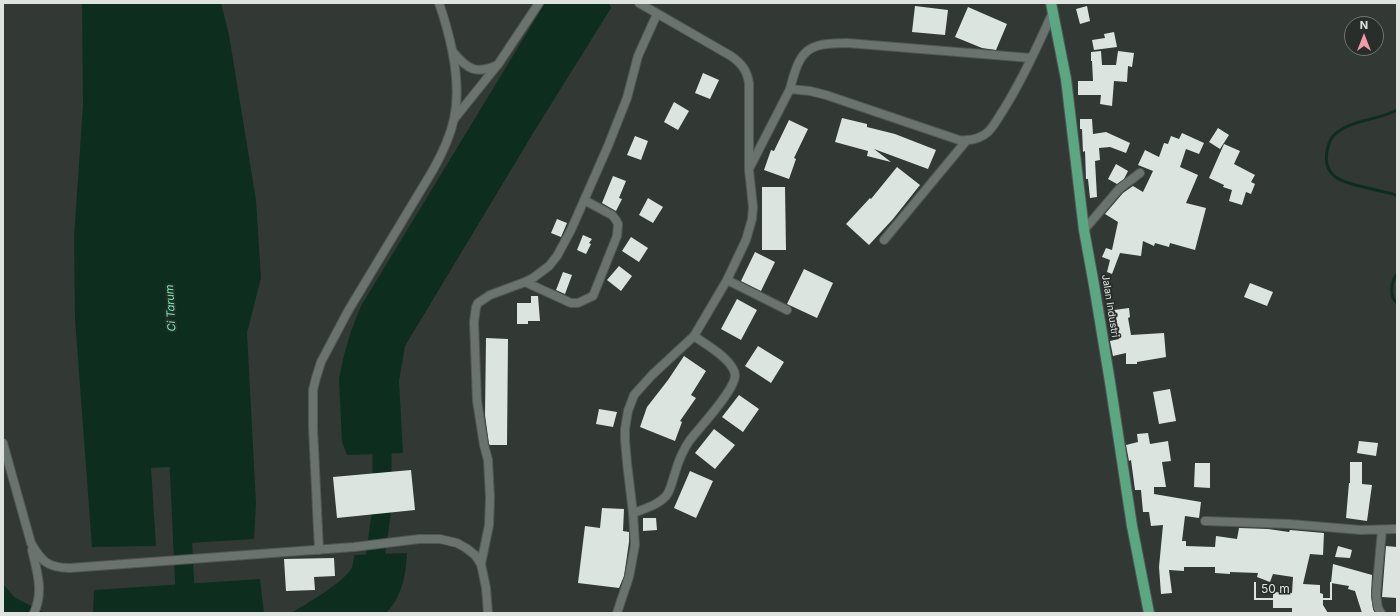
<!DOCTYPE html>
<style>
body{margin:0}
#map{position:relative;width:1400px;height:616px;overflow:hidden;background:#323935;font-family:Inter,sans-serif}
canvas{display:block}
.frame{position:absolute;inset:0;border:4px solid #dee3e0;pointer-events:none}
.north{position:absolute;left:1344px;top:16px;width:40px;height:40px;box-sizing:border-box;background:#282f2b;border:1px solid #717773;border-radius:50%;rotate:0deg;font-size:11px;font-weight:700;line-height:16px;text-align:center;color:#dee3e0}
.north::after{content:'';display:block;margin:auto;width:14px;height:18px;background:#f39aa8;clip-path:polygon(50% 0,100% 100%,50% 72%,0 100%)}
.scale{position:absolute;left:1254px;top:582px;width:78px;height:18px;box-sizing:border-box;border:2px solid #dee3e0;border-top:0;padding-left:5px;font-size:12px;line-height:14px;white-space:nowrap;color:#dee3e0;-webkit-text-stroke:3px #282f2b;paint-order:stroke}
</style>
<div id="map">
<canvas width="1400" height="616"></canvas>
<div class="frame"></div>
<div class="north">N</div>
<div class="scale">50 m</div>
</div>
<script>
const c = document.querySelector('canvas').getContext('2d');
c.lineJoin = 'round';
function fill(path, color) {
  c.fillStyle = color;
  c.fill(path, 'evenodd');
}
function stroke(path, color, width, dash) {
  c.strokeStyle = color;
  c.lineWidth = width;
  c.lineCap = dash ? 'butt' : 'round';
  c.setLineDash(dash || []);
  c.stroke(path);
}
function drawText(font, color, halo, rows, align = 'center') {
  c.font = font + ' Inter,sans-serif';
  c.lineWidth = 4;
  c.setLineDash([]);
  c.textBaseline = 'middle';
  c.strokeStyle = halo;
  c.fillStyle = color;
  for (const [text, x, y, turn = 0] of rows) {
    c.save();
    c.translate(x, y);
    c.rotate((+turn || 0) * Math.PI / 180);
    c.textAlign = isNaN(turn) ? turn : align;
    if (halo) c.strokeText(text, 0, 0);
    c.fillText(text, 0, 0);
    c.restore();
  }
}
const water = new Path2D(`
 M82 3H221L229 35 256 200 261 278 247 333 256 503 254 539 189 543 186 466 151 468 156 546 92 547 75 319 74 237 83 105Z
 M545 3H609L611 8 535 130 405 346 399 381 403 453 347 455 342 442 339 378 344 355 351 331 361 306Z
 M407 553C406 575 402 597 386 613H291C306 604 345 582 352 567 353 564 354 559 354 555Z
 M260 579 264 613H93L94 590Z
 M3 584 14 597 45 613H3Z`);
const stream = new Path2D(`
 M1397 110C1379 120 1356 119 1339 131 1331 136 1329 142 1327 151 1325 162 1328 172 1337 178 1344 184 1382 191 1393 194L1397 196
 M1397 274C1391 282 1389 297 1397 303`);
const river = new Path2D(`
 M178 442 186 613
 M340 613 370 593 382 508V428`);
const building = new Path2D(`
 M915 6 948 10 945 35 912 32Z
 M1087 6 1090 21 1080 24 1076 9Z
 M968 7 1007 24 996 50 982 48 955 37Z
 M1114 32 1117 47 1094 50 1092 40 1105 38 1104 34Z
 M1101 51 1102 65H1116L1118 51 1134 53 1132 67 1128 66 1127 82 1114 81 1112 106 1100 104 1101 95H1078V81H1093L1092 61H1091V52Z
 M703 73 719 80 710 99 695 93Z
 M674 102 689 111 678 130 664 122Z
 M842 118 867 124V127L895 134 936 150 928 169 874 149 891 162 867 156 868 151 835 142Z
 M1080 119H1092L1093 134 1106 132 1130 143 1126 153 1110 147 1099 148 1100 160 1095 161 1097 197 1090 198 1088 179H1086L1085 151 1083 152 1082 129H1080Z
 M789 120 808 129 794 158 796 159 789 179 764 170 771 150 774 151Z
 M1218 128 1229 135 1220 149 1209 142Z
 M1182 133 1204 143 1199 154 1186 149 1180 167 1198 175 1186 203 1206 208 1195 250 1170 243 1169 247 1155 243 1154 246 1143 241 1141 256 1120 253 1112 274 1107 272 1110 260 1102 257 1106 248 1112 250 1118 222 1105 214 1123 193 1133 186 1143 192 1153 171 1138 165 1145 150 1159 157 1164 143 1168 144 1171 136 1179 139Z
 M635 136 648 141 641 160 627 155Z
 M1224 144 1240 151 1234 164 1255 175 1251 182 1255 184 1251 194 1246 192 1242 205 1229 201 1232 190 1223 187 1224 185 1209 178Z
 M1116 164 1128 171 1124 179 1117 184 1108 179Z
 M897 167 920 185 893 219 869 245 846 224 870 198 871 199Z
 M613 176 626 181 619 198 622 199 616 211 602 203Z
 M762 187H785L786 250H762Z
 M648 198 663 207 653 223 639 215Z
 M557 219 567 223 561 237 551 233Z
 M583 235 592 239 589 243 591 244 586 254 577 250Z
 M631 237 648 248 639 262 622 251Z
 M755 252 775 262 761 291 741 281Z
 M619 266 632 276 621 291 607 280Z
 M804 269 833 283 817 318 787 304Z
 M563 272 572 275 565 294 556 290Z
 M1250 283 1273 292 1267 306 1244 297Z
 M531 296H538L540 321H528V324H517V303H531Z
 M737 299 757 310 741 340 721 329Z
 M1129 308 1130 317 1128 318 1131 335 1164 333 1166 357 1137 362V364H1126V353L1113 356 1110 341 1119 339 1114 310Z
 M486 338 508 339 507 445H490L489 444 485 415Z
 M758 346 784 362 771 383 745 366Z
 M684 356 706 371 691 395 696 398 680 421 682 422 675 441 640 427 647 407 668 380Z
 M1170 389 1176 421 1159 424 1153 392Z
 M739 395 759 409 743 432 722 417Z
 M599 409 617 412 613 427 596 424Z
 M714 429 735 445 715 469 695 453Z
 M1148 433 1150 444 1168 441 1171 461 1162 462 1166 487H1154V494L1201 502 1199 518 1185 516 1182 541H1186V546L1215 547 1216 536 1237 539 1239 528 1268 529 1289 532 1290 530 1324 533 1323 555 1310 554 1303 584 1320 585V593L1323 594V605L1328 613H1292V608H1273V592L1292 593 1293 577 1273 574 1270 582 1257 577 1258 573 1230 572V574L1215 573V567H1184V571L1169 570 1172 593 1161 594 1159 567 1163 525 1151 526 1149 512H1143L1141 490H1135L1131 460 1129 461 1126 445 1138 442 1137 434Z
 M1359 441 1378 443 1376 456 1357 453Z
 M1350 462H1362V484L1372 485 1367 521 1346 518 1349 483H1350Z
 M1195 463H1210V488L1194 487Z
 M411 470 415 510 337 518 333 477Z
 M690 471 713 481 696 518 674 508Z
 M602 508 624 509 623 531 629 532V542L624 576 619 588 578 583 585 526 600 528Z
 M643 518H656L657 530 643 531Z
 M1338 546 1352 550 1350 558 1335 557Z
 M1386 546 1397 547V598L1382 597Z
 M334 558 335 576 314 577 315 590 286 591 284 559Z
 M1333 564 1372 575 1371 596 1373 609 1375 613H1362L1355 591 1348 589 1349 586 1331 583Z`);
const street = new Path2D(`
 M453 52C467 69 476 75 497 65
 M790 89C800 50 806 43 847 43L1031 58
 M455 118 499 63 539 3
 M750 167 790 89 810 91 826 95 959 140C970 141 980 139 988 132 995 125 999 116 1004 109 1023 78 1038 45 1053 12
 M1084 230 1119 189 1140 173
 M884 240 967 140
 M727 280 787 310
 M525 282 571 303H578L593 296 617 236 618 224 616 220 612 215 584 200
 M3 443 31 543C41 561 48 568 70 568L354 547 419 539H440L457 543 466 548 475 555 481 564 486 588 488 613
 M633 513C644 509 658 505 666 496 671 490 672 481 675 473 678 462 683 450 690 440 700 427 736 389 735 375 734 360 705 344 694 336
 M1205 521 1290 524 1361 530 1397 529
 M32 550C37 572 44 591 34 613
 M319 550 313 428V390L316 378 321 362 348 311 433 170C442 154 450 137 454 119 462 82 451 38 439 3
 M481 564 489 525 490 498 488 460 484 445 477 401 474 322 476 307 478 303 490 295 525 282 533 278 549 266 557 256 571 230 608 146 627 98 638 56 657 14
 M617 613 629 577 635 545 633 513 627 463 625 440V429L628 411 634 395 652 375 694 336 727 280 746 240 752 219 753 207 749 170V83C747 70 741 63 731 56L639 3
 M1381 613 1378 608 1376 595 1382 530`);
const primary = new Path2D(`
 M1051 3 1066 79 1084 230 1094 285 1110 382 1132 526 1149 613`);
const streetNames = [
 ["Jalan Industri",1110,306,81]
];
const waterNames = [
 ["Ci Tarum",171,308,-93]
];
fill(water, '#0d2e1e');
stroke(stream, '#0d2e1e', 3);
stroke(river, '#0d2e1e', 19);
fill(building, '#dbe4de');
stroke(street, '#515754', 10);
stroke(primary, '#515754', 12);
stroke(street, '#6b736e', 8);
stroke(primary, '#5aa782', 10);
drawText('10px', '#dee3e0', '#282f2b', streetNames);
drawText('italic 11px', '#67f1af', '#282f2b', waterNames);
</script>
